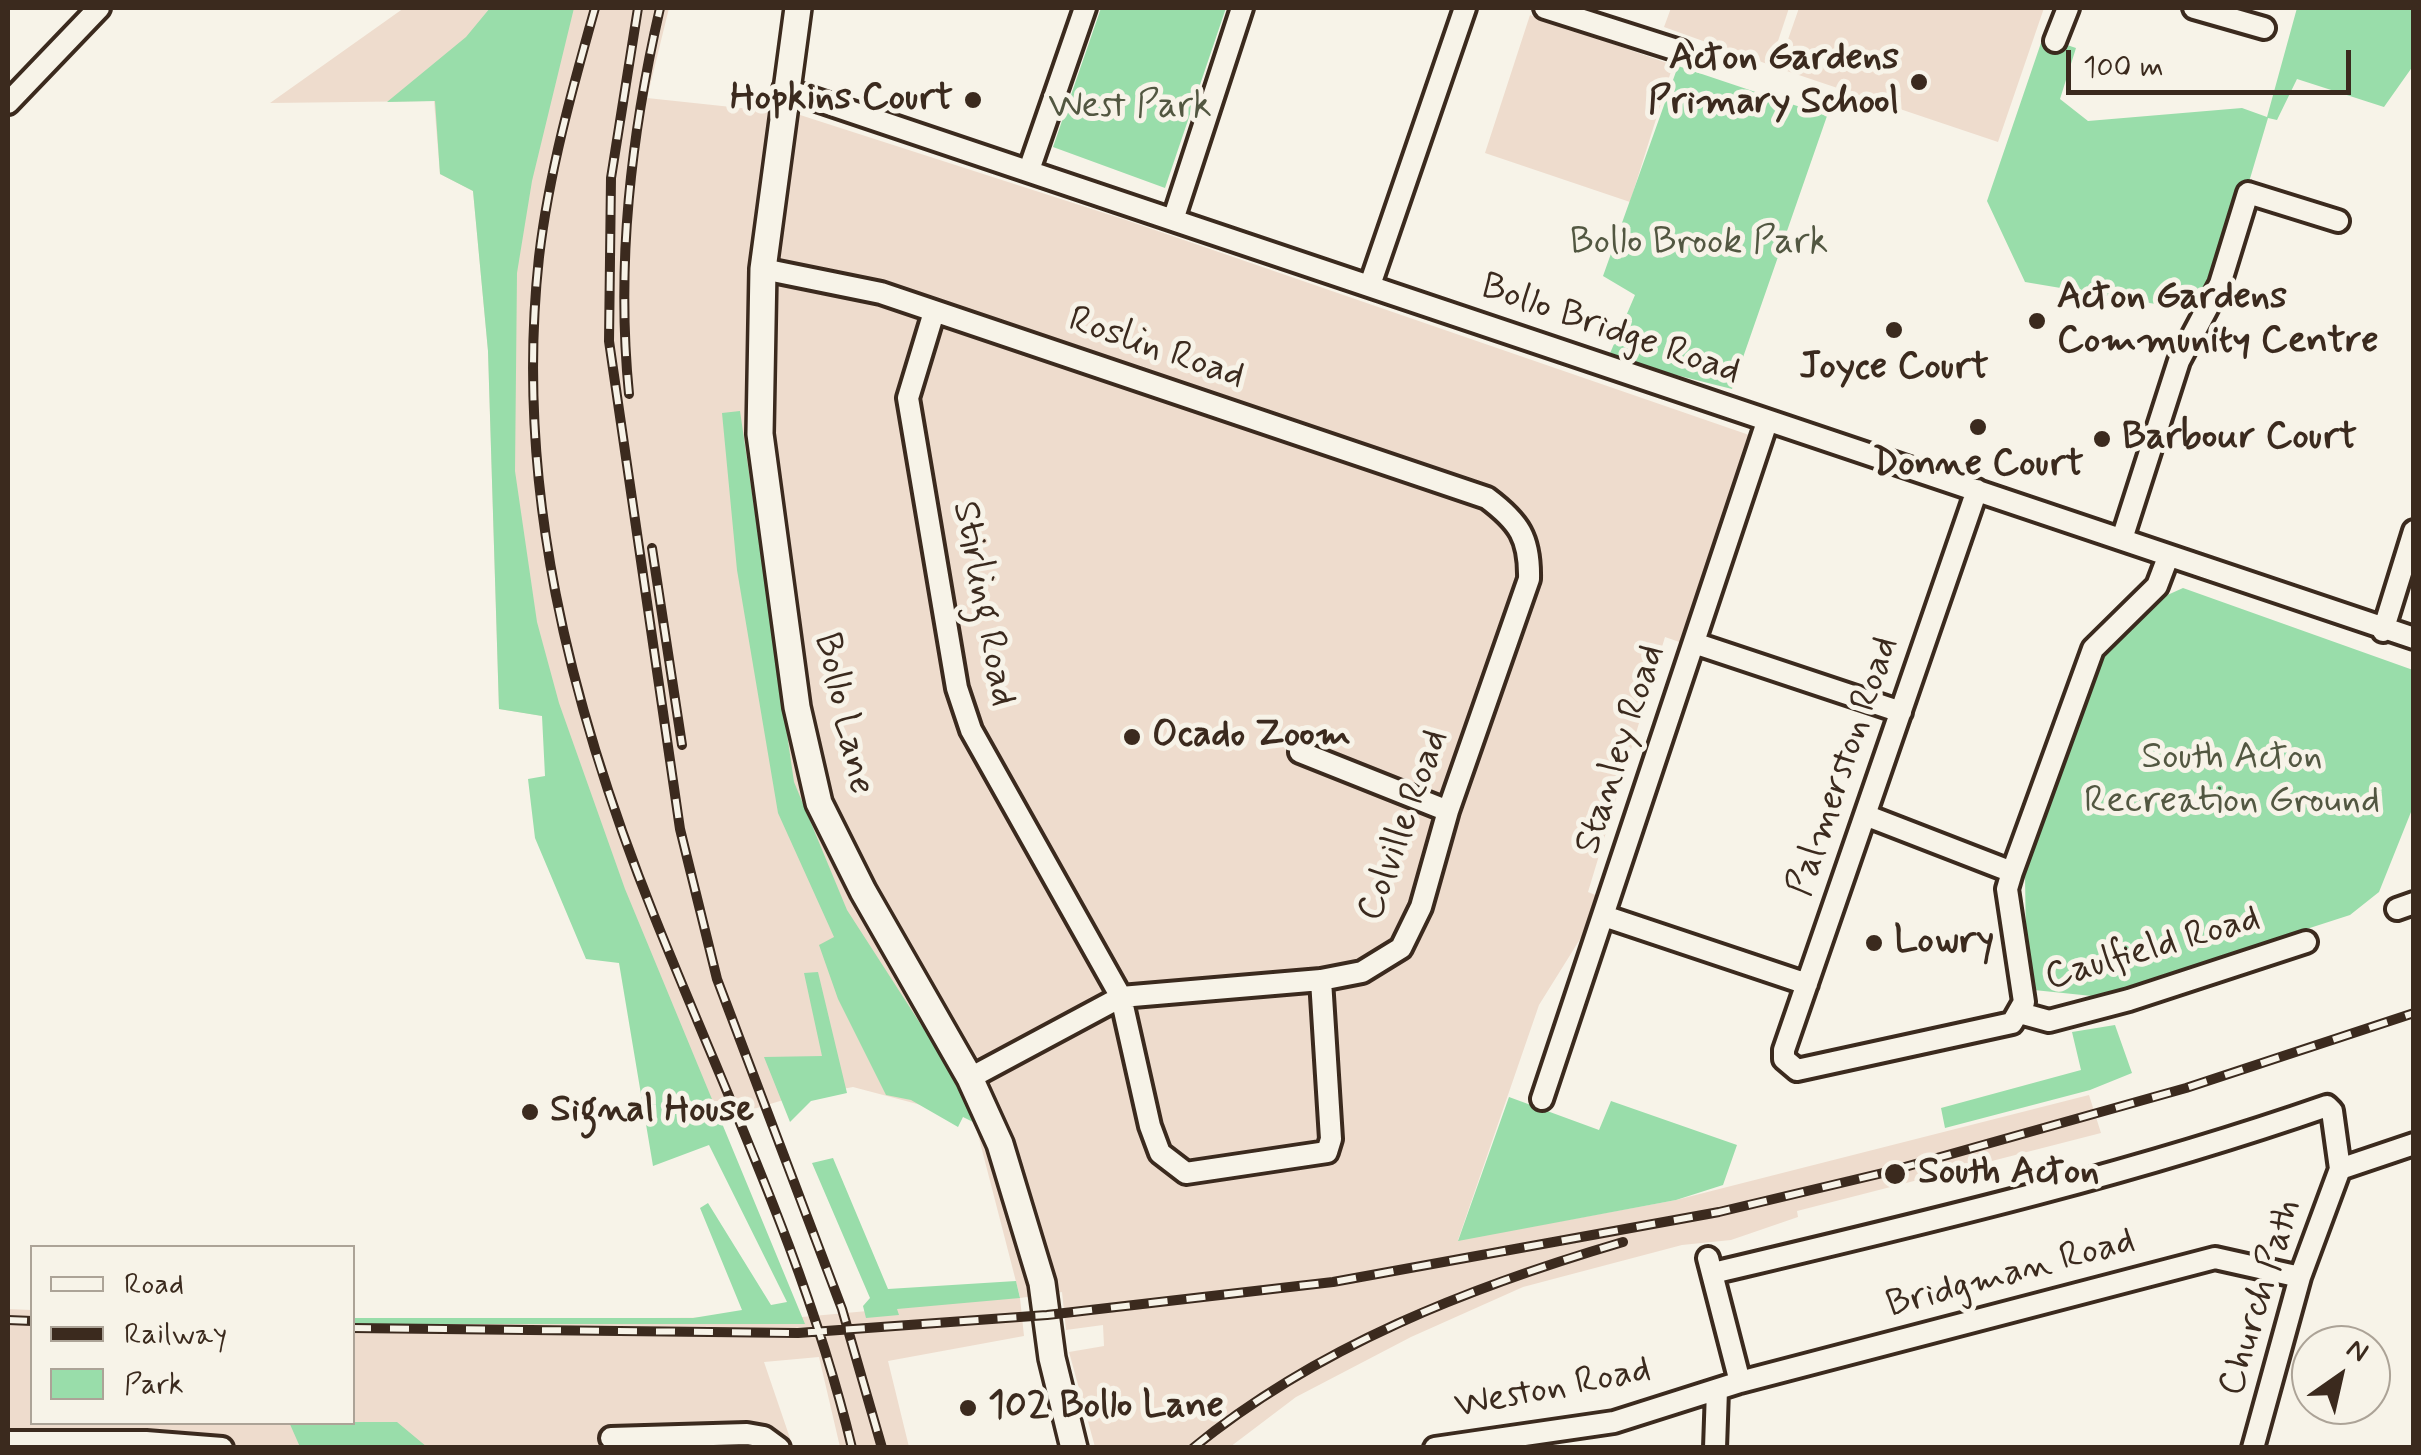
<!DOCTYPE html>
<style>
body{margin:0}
#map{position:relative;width:2421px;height:1455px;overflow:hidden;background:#f7f3e8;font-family:Mynerve,sans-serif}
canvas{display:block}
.frame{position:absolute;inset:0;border:10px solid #3b2a1e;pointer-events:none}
.legend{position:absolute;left:30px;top:1245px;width:325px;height:180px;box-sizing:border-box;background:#f7f3e8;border:2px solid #aca397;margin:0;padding:12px 18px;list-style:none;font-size:30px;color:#3b2a1e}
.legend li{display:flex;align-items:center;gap:20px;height:50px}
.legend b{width:50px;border:2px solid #aca397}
.north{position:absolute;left:2291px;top:1325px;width:100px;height:100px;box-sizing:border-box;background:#f7f3e8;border:2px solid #aca397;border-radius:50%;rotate:34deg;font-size:28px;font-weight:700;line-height:40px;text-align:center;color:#3b2a1e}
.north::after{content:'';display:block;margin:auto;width:35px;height:45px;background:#3b2a1e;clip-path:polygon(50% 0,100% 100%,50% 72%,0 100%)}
.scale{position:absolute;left:2066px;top:50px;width:285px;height:45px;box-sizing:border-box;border:5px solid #3b2a1e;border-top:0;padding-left:12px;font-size:30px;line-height:35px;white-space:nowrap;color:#3b2a1e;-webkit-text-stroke:8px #f7f3e8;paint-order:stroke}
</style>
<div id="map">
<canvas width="2421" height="1455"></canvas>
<div class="frame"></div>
<ul class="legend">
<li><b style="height:12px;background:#f7f3e8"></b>Road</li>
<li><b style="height:12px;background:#3b2a1e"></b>Railway</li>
<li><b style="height:28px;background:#9da"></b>Park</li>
</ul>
<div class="north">N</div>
<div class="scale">100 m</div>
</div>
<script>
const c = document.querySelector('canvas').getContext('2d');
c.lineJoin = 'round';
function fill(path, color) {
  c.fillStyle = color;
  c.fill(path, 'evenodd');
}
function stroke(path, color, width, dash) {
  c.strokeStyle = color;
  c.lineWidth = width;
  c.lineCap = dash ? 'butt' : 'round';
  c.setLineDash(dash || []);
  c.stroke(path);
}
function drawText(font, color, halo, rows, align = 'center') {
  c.font = font + ' Mynerve,sans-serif';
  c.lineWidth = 10;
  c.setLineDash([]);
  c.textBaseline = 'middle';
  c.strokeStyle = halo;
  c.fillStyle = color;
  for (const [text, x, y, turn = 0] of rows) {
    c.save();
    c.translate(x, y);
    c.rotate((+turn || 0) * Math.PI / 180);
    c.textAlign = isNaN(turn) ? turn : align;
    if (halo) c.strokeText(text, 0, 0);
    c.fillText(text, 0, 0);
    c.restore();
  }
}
const built = new Path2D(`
 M404 8H669L647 98 797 114 1126 220 1755 437 1685 644 1665 637 1588 892 1605 899 1539 1005 1458 1240 1676 1200 2089 1095 2101 1133 1797 1211 1798 1217 1731 1240 1682 1245 1523 1287 1411 1337 1296 1397 1230 1447H1095L1069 1352 1104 1346 1103 1325 1066 1330 1062 1292 1020 1298 1024 1336 888 1361 909 1447H840L819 1357 764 1362 793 1447 8 1448V1309L32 1310V1422H352L353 1320 802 1317 1020 1297 974 1119 853 1087 780 1101 694 1127 543 716 499 709 488 351 473 191 440 174 434 101 270 103Z
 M1671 8H1789L1770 65 1664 27Z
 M1799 8H2044L1998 142 1778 68Z
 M1530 15 1673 65 1630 202 1485 153Z`);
const green = new Path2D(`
 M490 8H574L532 181 517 273 515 471 537 622 559 703 625 889 805 1324H353V1318H693L742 1310 700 1208 708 1203 771 1305 787 1302 709 1145 653 1166 619 963 586 959 535 838 528 779 545 776 542 716 499 709 488 351 473 191 440 174 435 101 387 102 466 37Z
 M1101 8H1226L1165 188 1053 147Z
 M2297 8H2413V66L2384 107 2297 79 2277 120 2268 118 2219 283 2203 312 2025 282 1987 201 2043 37 2076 48 2060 99 2088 121 2242 108 2267 117Z
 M1678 66 1827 116 1732 389 1608 358 1635 295 1603 276Z
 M740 411 794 782 847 910 978 1113 977 1124 963 1117 958 1127 911 1100 886 1095 838 999 819 945 834 937 778 813 737 570 722 413Z
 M2183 588 2413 670V807L2379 892 2350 915 2251 947 2121 999 2034 990 2026 943 2025 875 2099 658 2163 597Z
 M818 972 847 1093 811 1101 790 1122 764 1057 822 1056 804 973Z
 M2115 1025 2132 1073 2090 1090 1945 1128 1941 1108 2081 1070 2072 1032Z
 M1509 1097 1599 1130 1611 1101 1737 1145 1723 1185 1676 1200 1458 1241Z
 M833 1158 888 1289 1016 1281 1020 1298 897 1309 899 1315 866 1318 863 1306 870 1298 812 1163Z
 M397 1422 427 1447H300L289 1422Z`);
const minor = new Path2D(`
 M1545 8 1680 51
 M2194 8 2264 28
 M2055 41 2068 8
 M784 89 2414 638
 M8 103 99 8
 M1029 170 1085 8
 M1173 220 1242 8
 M763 269 881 293 1487 498C1519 522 1530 538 1529 579L1448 811 1421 907 1401 948 1362 972 1321 980 1121 997 970 1078
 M1370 285 1465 8
 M934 312 908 398 957 688 971 730 1121 997 1150 1126 1160 1153 1186 1173 1327 1152 1331 1139 1321 980
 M1977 490 1784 1050V1059L1797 1070 2012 1023 2024 1002 2007 889 2012 872 2093 649 2157 586 2168 557
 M2122 539 2179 361 2220 284 2248 193 2338 221
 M2383 631 2414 531
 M1694 643 1901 712
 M1300 752 1448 811
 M1865 815 2012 872
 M2397 909 2414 903
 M1604 916 1807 984
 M2020 1013 2049 1021 2129 1000 2306 942
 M1542 1099 1767 422
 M2340 1169 2414 1144
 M1708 1258 1740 1382
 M1713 1273C1919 1224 2126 1176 2327 1106L2332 1111 2340 1169 2300 1277 2253 1448
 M611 1438 747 1434 764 1437 779 1448
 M8 1442H146L222 1448
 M1435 1448 1614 1422 1740 1382 2215 1258 2300 1277
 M1715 1448 1717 1390`);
const tertiary = new Path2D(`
 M798 8 763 269 760 434 797 707 819 803 863 891 970 1078 1000 1144 1042 1283 1052 1358 1074 1448`);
const rail = new Path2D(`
 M595 8C572 90 549 172 539 257 514 487 570 706 655 918 725 1093 808 1264 852 1448
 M638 8 611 178 609 341 680 829 717 979 842 1309 882 1448
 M629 394C616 263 631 135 660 8
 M652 548 682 745
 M8 1320 32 1321
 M352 1328 798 1333 1047 1315 1333 1282 1719 1212 1887 1172 2186 1088 2414 1013
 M1193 1448C1318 1346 1470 1287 1623 1242`);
const markers = [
 [1919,82,10,"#3b2a1e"],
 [973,100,10,"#3b2a1e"],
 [2037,321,10,"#3b2a1e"],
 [1894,330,10,"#3b2a1e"],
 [1978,427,10,"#3b2a1e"],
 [2102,439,10,"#3b2a1e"],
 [1132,737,10,"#3b2a1e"],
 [1874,943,10,"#3b2a1e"],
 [530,1112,10,"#3b2a1e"],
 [1895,1174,12,"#3b2a1e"],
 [968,1408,10,"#3b2a1e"]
];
const poiNames = [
 ["Acton Gardens",1899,60,"right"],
 ["Primary School",1899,104,"right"],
 ["Hopkins Court",953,100,"right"],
 ["Acton Gardens",2057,299],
 ["Community Centre",2057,343],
 ["Joyce Court",1894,369,"center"],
 ["Barbour Court",2122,439],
 ["Donne Court",1978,466,"center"],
 ["Ocado Zoom",1152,737],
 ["Lowry",1894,943],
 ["Signal House",550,1112],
 ["South Acton",1918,1174],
 ["102 Bollo Lane",988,1408]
];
const parkNames = [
 ["West Park",1130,108],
 ["Bollo Brook Park",1699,244],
 ["South Acton",2232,759],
 ["Recreation Ground",2232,803]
];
const streetNames = [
 ["Bollo Bridge Road",1610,331,19],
 ["Roslin Road",1156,350,19],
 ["Stirling Road",982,604,79],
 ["Bollo Lane",842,714,77],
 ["Stanley Road",1622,750,-72],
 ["Palmerston Road",1845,767,-71],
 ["Colville Road",1405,826,-70],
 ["Caulfield Road",2153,950,-16],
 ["Bridgman Road",2011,1275,-15],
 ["Church Path",2262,1298,-73],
 ["Weston Road",1553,1390,-11]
];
fill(built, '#eedccd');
fill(green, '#9da');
stroke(minor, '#3b2a1e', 28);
stroke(tertiary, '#3b2a1e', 32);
stroke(minor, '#f7f3e8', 20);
stroke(tertiary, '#f7f3e8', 25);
stroke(rail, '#3b2a1e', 10);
stroke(rail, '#f7f3e8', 6, [19]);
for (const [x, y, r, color] of markers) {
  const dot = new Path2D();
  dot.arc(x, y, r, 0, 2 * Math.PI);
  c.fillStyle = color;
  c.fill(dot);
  stroke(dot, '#f7f3e8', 4);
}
drawText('bold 38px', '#3b2a1e', '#f7f3e8', poiNames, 'left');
drawText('38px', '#525741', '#f7f3e8', parkNames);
drawText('38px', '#3b2a1e', '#f7f3e8', streetNames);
</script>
